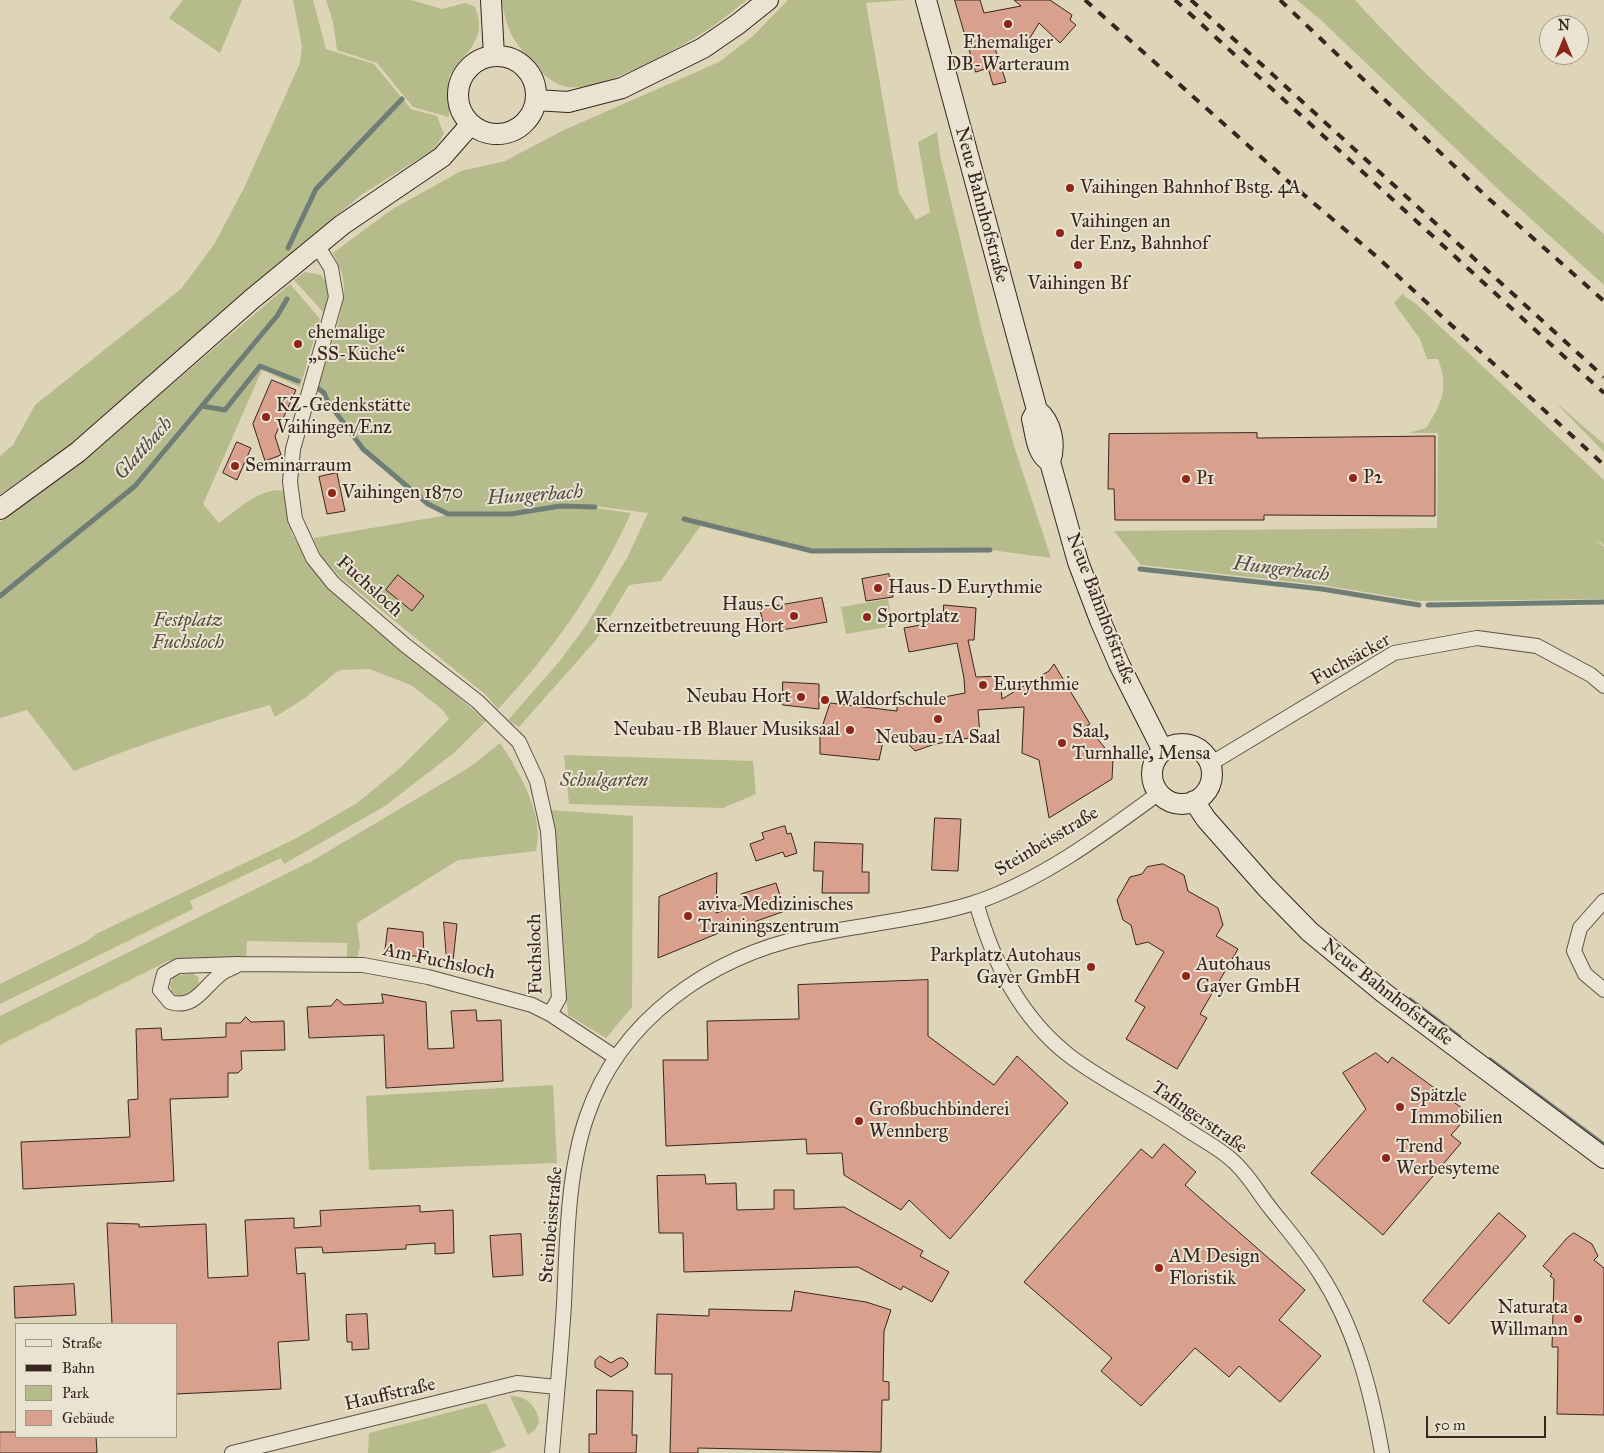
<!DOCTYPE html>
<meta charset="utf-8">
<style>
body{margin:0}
#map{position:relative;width:1604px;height:1453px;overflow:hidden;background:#ded4b8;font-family:"IM FELL Great Primer",serif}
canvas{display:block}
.legend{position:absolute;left:15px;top:1323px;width:162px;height:115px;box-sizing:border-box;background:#eae3d1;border:1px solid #a3978a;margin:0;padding:6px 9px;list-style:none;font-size:15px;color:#38251f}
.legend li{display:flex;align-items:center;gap:10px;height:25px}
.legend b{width:25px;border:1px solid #a3978a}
.north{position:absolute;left:1539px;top:15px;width:50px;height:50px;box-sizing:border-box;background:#eae3d1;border:1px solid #a3978a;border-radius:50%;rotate:0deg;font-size:14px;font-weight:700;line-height:20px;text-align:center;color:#38251f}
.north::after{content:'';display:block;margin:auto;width:18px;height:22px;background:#8f2418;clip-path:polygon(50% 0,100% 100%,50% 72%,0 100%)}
.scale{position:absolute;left:1426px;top:1416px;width:120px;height:22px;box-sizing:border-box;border:2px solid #38251f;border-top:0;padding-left:6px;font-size:15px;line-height:18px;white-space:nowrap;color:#38251f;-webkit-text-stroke:4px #eae3d1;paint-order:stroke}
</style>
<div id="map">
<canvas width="1604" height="1453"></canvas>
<ul class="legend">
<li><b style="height:6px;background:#eae3d1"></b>Straße</li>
<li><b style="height:6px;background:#38251f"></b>Bahn</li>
<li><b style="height:14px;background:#b6bb8b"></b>Park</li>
<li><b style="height:14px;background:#d9a18d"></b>Gebäude</li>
</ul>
<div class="north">N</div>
<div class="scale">50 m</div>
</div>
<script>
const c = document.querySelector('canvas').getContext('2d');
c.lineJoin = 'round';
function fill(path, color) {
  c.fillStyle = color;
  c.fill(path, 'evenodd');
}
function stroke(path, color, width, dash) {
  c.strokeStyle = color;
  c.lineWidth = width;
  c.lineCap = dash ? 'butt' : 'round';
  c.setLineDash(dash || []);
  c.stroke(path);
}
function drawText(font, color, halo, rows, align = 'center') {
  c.font = font + ' "IM FELL Great Primer",serif';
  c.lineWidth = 4;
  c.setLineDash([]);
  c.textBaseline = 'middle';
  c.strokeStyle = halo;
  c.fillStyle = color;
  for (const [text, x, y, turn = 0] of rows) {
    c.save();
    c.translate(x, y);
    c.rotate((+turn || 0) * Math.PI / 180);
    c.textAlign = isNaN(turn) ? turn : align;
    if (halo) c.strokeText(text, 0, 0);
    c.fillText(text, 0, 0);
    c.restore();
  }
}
const green = new Path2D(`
 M183 0H242L220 53 169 18Z
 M293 0H313L326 49 374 64 411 109 437 116 444 134 433 150 361 195 286 258 51 463 0 497V456L13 445 35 405 181 289 215 243 244 188 300 63 302 46Z
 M326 0H411L442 9 465 3 475 7C488 39 466 52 449 76V117L413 107 377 63 337 50 333 22Z
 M502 0H747C731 12 715 26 698 36 669 53 599 92 567 87 552 84 540 72 531 61 512 39 506 29 502 0Z
 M788 0H905L866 3 899 193 916 220 930 212 918 142 937 132 940 155 983 335 1015 449 1051 558 991 550 812 552 702 524 661 581 629 585 596 640 519 727 508 720 559 662 585 627 627 558 648 513 595 506 560 505 511 513H449L429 503 363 448 329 402 325 392 318 387C326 360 345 312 344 285 343 274 338 262 333 253L391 210 461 171 505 161 564 130 719 62 753 36Z
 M1297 0H1355C1431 84 1518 159 1604 234V285L1499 190 1322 21Z
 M305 272 321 275C332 288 329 298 324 313L294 280Z
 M290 284 320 319 300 387 262 370 203 504 219 523C236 511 262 486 284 491L292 534 316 574 486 721 455 752 385 806 284 864 281 858 190 901 193 909 0 1004V984L87 941 98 933 295 839 357 803 400 768 449 719 443 710 411 685 369 669 341 670 335 673 305 698 275 717 270 705C203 723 138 745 74 771L27 710 0 718V522L84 459Z
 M1403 293 1404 296 1415 303 1604 480V545L1595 539 1604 547V599L1419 601 1322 585 1141 565 1114 531 1437 528 1438 433H1408L1426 428C1442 403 1449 388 1438 359H1427L1420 339 1394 303Z
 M1554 401 1604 444V452Z
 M561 507 595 508 631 513C597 587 554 650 498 709L486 695 340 577 320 554 313 538 448 515H511Z
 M888 599 893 626 846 634 841 607Z
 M500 743C519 771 545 816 536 851L459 860 450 865 357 923 360 947 357 958 347 960V943L247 941 246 957 176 959 168 961 0 1045V1016L312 861 470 767Z
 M564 755 753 761 756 794 723 808 569 804Z
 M550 810 633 816 632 1007 606 1038 568 1015Z
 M192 973 198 977 199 983 188 996H178L171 992 170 984 174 976Z
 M553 1085 557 1163 369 1170 366 1096Z
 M510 1396C527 1396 537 1406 539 1422L535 1430 528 1435Z
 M486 1403 506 1446 490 1453H368L369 1433Z`);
const stream = new Path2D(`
 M288 248 316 189 402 99
 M319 389 324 393 328 402 363 449 428 504 448 514H511L560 506 595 507
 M202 406 225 410 260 366 298 381
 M684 519 812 551 990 550
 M1140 569 1322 589 1419 605
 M0 596 135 486 277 316 287 299
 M1428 605 1604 602
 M1410 1000 1459 1037
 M1490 1060 1604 1145`);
const building = new Path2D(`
 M955 0H980L984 13 1021 6 1014 0H1050L1072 15 1070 20 1076 25 1060 43 1039 23 1030 38 1024 40 992 39 1006 82 993 85 988 68 976 72Z
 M272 380 296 390 275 436 281 455 265 461 253 424Z
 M1257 433V438L1435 436V516L1264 515V520H1115L1114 489H1108L1109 434Z
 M237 442 251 448 237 480 223 473Z
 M337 473 345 511 327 514 319 477Z
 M889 574 893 597 866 601 862 579Z
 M398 575 424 596 412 611 386 590Z
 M822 598 827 622 765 633 760 609Z
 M944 605 976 608 974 640H968L976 677 1000 676 1002 699 1049 671 1054 664 1090 724 1087 726 1113 758 1112 779 1049 818 1039 760 1022 753 1024 707 978 710 980 736 935 744 915 751 910 746 908 732 884 737 879 760 820 754V733L830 703 897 711V706L965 693 964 678 957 643 909 652 904 628 943 621Z
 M783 682 819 684V709L783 705Z
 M935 818 961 819 958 871 932 870Z
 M785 826 787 834 791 833 797 853 785 857 783 852 756 861 750 844 764 839 762 833Z
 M815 842 863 844 862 872H869V893H822L823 871H814Z
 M1163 864 1184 875 1188 891 1218 908 1223 925 1216 936 1238 949 1200 1014 1207 1018 1177 1069 1126 1039 1145 1007 1135 1001 1164 952 1148 942 1136 945 1131 925 1123 920 1117 900 1130 877 1142 874 1147 867Z
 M717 873 716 913 744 904 741 894 776 883 785 911 731 930V928L658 958 659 897Z
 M444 922 457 924 453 961H447Z
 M388 928 423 932 424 957 385 953Z
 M928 980V1036L994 1085 1017 1056 1068 1103 950 1239 909 1200 901 1210 844 1175 842 1153 807 1154 806 1139 666 1146 663 1060H708L707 1021 799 1019 798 985Z
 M382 994 426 1002 428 1049 454 1048 451 1011 476 1010 477 1021 501 1020 503 1081 386 1088 384 1035 309 1038 307 1007 331 1006 337 999 344 1005 383 1003Z
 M246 1017 251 1022 284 1021 285 1050 241 1051 242 1069 238 1073H228V1097L170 1099 174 1181 23 1189 21 1142 130 1137 128 1100 138 1099 136 1029 161 1028 162 1040 226 1037V1023H240Z
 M1376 1053 1388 1063 1392 1057 1470 1114 1451 1135 1461 1143 1383 1235 1311 1173 1366 1109 1343 1073Z
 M1164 1144 1196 1172 1185 1185 1305 1290 1279 1320 1321 1356 1280 1402 1239 1366 1229 1377 1195 1348 1141 1406 1101 1371 1112 1358 1024 1282 1141 1149 1152 1158Z
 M705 1175 706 1184 736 1183 737 1210 774 1209V1190H794V1209L844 1207 923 1251 920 1256 949 1272 932 1302 903 1286 901 1290 858 1267 684 1272 683 1233H659L657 1176Z
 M420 1206V1212L453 1210 454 1253 435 1254V1243L406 1245V1249L323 1253 322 1247 295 1248 297 1274 305 1273 309 1340 278 1342 281 1389 176 1394V1324H112L107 1223 139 1224V1227L206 1224 208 1278 248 1276 245 1220 294 1218V1228L321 1226 320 1211Z
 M1499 1213 1526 1236 1449 1324 1423 1301Z
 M1574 1233 1592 1244 1598 1256 1594 1260 1604 1268V1415L1557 1414 1558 1347H1552L1554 1279 1550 1276 1552 1274 1543 1266 1567 1238Z
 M521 1234 523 1275 493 1277 490 1236Z
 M74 1284 76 1315 15 1318 14 1287Z
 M795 1291 866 1302 891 1310 884 1331 883 1381 889 1382V1400H882L881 1452 698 1448V1453H670L672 1374H655L657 1314 709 1316V1309L791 1311Z
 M367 1314 369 1349 352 1350V1342H347L346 1315Z
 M600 1356 611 1363 619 1358H623L628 1363 627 1367 611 1377 595 1367V1361Z
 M597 1390 633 1391 632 1435H637L636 1453H589V1434H596Z
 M0 1432H16V1437H96L97 1453H0Z`);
const minor = new Path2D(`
 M317 245 331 268 336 297 293 449 290 482 295 519 313 558 333 583 405 645 477 701 519 742 537 781 548 831 559 998 550 1014
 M1210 764 1394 653 1477 638 1537 646 1591 675 1604 686
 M1604 901 1580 928 1574 951 1585 974 1604 990
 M976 902C993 962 1020 1018 1071 1057 1106 1083 1147 1102 1183 1127 1199 1138 1219 1148 1233 1161 1248 1174 1259 1194 1271 1209 1287 1229 1305 1250 1319 1272 1355 1327 1371 1390 1382 1453
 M239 964C234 968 227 969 222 973 204 986 195 1010 170 1002L160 990 164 974 178 966 239 964 363 965 428 977 532 1005 550 1014 615 1057
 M232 1453 517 1383 557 1387
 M552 1453C556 1403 561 1354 564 1304 567 1244 567 1173 587 1116 620 1019 710 957 808 936 863 924 919 920 974 903 1042 880 1102 835 1159 793`);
const secondary = new Path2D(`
 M491 0 494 56
 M926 0 1037 410C1052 422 1056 445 1050 462L1078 562 1100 620 1119 664 1163 751
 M458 95a39 39 0 1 1 78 0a39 39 0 1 1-78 0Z
 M536 100 568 102 622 88 703 48 738 24 768 0
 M1037 410 1032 419C1036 435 1036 453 1050 462
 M0 509 78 452 252 299 342 225 442 157 471 124
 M1152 774a30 30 0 1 1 60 0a30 30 0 1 1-60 0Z
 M1194 801 1206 819 1266 887 1310 932 1384 993 1604 1158`);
const rail = new Path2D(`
 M1085 0 1290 183 1376 256 1604 465
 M1175 0 1604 393
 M1191 0 1604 377
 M1280 0 1489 199 1604 301`);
const markers = [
 [1008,24,5,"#8f2418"],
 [1070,188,5,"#8f2418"],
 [1060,233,5,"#8f2418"],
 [1078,265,5,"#8f2418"],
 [298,344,5,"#8f2418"],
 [266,417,5,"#8f2418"],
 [235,466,5,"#8f2418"],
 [1353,478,5,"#8f2418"],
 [1186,479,5,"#8f2418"],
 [332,493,5,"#8f2418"],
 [878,588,5,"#8f2418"],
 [794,616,5,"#8f2418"],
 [867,617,5,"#8f2418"],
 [983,685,5,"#8f2418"],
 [801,697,5,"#8f2418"],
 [825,700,5,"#8f2418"],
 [938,719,5,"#8f2418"],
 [850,730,5,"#8f2418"],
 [1062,743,5,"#8f2418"],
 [688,916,5,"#8f2418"],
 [1091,967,5,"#8f2418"],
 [1186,976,5,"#8f2418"],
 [1400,1107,5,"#8f2418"],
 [859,1121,5,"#8f2418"],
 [1386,1158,5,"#8f2418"],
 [1159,1268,5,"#8f2418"],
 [1578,1319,5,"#8f2418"]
];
const poiNames = [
 ["Ehemaliger",1008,43,"center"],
 ["DB-Warteraum",1008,65,"center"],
 ["Vaihingen Bahnhof Bstg. 4A",1080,188],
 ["Vaihingen an",1070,222],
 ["der Enz, Bahnhof",1070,244],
 ["Vaihingen Bf",1078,284,"center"],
 ["ehemalige",308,333],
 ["„SS-Küche“",308,355],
 ["KZ-Gedenkstätte",276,406],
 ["Vaihingen/Enz",276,428],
 ["Seminarraum",245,466],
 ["P2",1363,478],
 ["P1",1196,479],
 ["Vaihingen 1870",342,493],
 ["Haus-D Eurythmie",888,588],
 ["Haus-C",784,605,"right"],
 ["Kernzeitbetreuung Hort",784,627,"right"],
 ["Sportplatz",877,617],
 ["Eurythmie",993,685],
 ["Neubau Hort",791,697,"right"],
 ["Waldorfschule",835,700],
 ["Neubau-1B Blauer Musiksaal",840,730,"right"],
 ["Saal,",1072,732],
 ["Turnhalle, Mensa",1072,754],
 ["Neubau-1A Saal",938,738,"center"],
 ["aviva Medizinisches",698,905],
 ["Trainingszentrum",698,927],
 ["Parkplatz Autohaus",1081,956,"right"],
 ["Gayer GmbH",1081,978,"right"],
 ["Autohaus",1196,965],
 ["Gayer GmbH",1196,987],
 ["Spätzle",1410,1096],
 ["Immobilien",1410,1118],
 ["Großbuchbinderei",869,1110],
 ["Wennberg",869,1132],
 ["Trend",1396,1147],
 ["Werbesyteme",1396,1169],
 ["AM Design",1169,1257],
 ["Floristik",1169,1279],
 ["Naturata",1568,1308,"right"],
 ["Willmann",1568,1330,"right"]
];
const streetNames = [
 ["Neue Bahnhofstraße",981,205,75],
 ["Fuchsloch",369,587,42],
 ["Neue Bahnhofstraße",1100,609,69],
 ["Fuchsäcker",1351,660,-29],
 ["Steinbeisstraße",1047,842,-31],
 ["Fuchsloch",536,954,-91],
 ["Am Fuchsloch",439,962,12],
 ["Neue Bahnhofstraße",1387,993,38],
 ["Tafingerstraße",1199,1118,35],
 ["Steinbeisstraße",552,1225,-85],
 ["Hauffstraße",390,1395,-13]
];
const parkNames = [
 ["Festplatz",188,621],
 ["Fuchsloch",188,643],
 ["Schulgarten",604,781]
];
const waterNames = [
 ["Glattbach",144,449,-48],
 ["Hungerbach",535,496,-4],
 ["Hungerbach",1281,570,7]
];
fill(green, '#b6bb8b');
stroke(stream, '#6f7d77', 5);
fill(building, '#d9a18d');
stroke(building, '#38251f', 1);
stroke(minor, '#625145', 16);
stroke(secondary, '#38251f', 22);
stroke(minor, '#eae3d1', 14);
stroke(secondary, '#eae3d1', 20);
stroke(rail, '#38251f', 4, [9, 9]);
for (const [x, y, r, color] of markers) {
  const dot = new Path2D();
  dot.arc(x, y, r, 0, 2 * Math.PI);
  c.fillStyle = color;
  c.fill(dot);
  stroke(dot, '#eae3d1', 2);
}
drawText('19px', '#38251f', '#eae3d1', poiNames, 'left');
drawText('19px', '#38251f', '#eae3d1', streetNames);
drawText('italic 19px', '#584a3a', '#eae3d1', parkNames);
drawText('italic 20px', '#4f4a44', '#eae3d1', waterNames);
</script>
